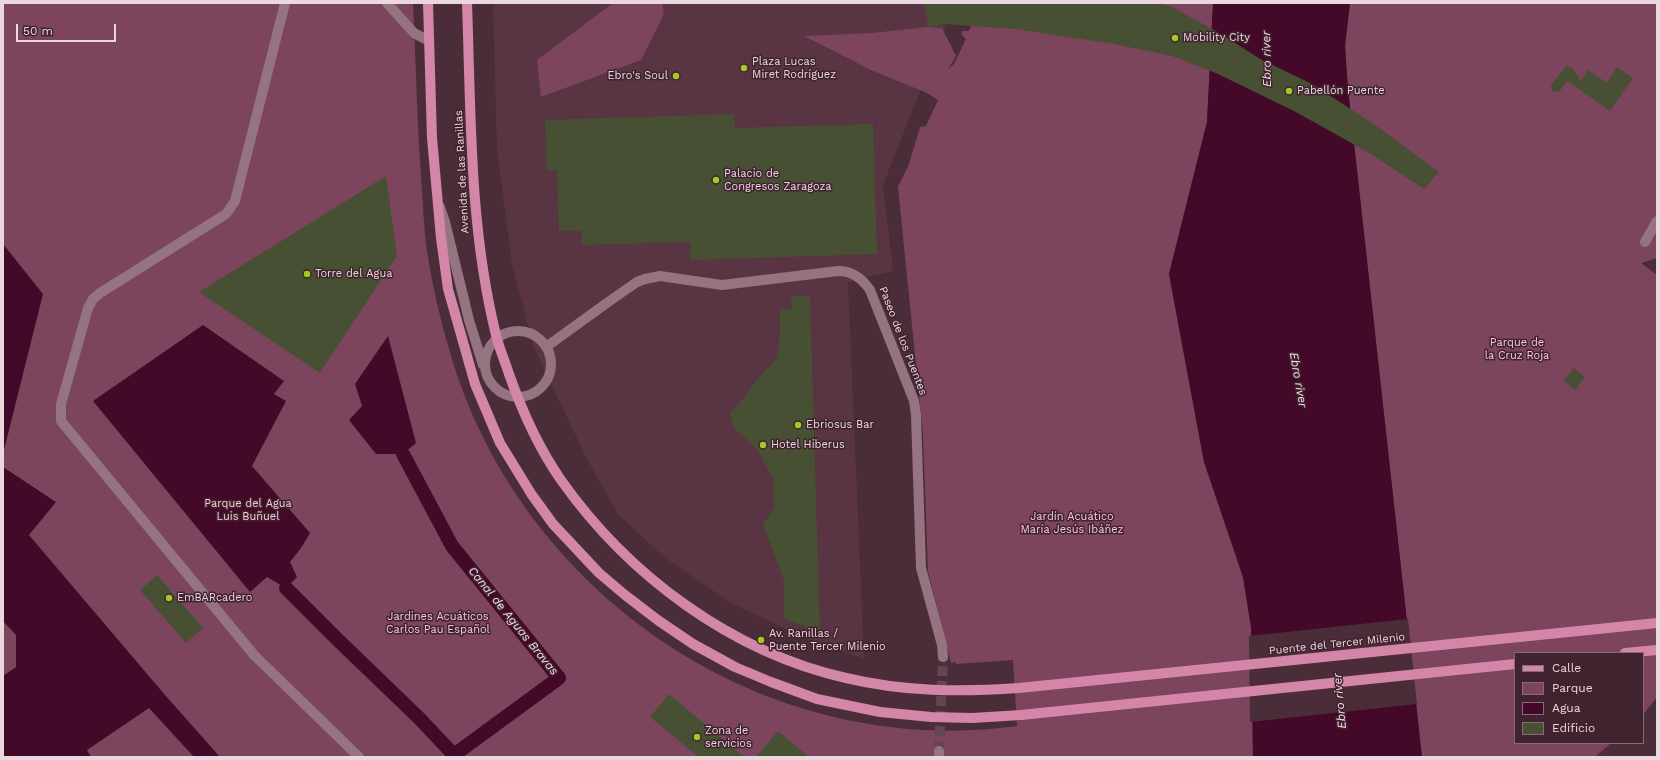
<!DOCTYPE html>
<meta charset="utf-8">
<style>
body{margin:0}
#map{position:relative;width:1660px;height:760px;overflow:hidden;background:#4b2d39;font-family:"Work Sans",sans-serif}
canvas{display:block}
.frame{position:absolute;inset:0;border:4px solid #ebd7de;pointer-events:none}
.legend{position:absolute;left:1514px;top:652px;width:130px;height:92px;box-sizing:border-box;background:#40232f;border:1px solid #846b75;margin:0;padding:5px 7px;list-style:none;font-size:12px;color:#ebd7de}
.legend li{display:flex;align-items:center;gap:8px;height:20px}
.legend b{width:20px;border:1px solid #846b75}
.scale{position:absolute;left:16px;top:24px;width:100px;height:18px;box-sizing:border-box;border:2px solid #ebd7de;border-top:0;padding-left:5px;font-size:12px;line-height:14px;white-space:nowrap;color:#ebd7de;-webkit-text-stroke:3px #40232f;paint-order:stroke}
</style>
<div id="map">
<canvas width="1660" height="760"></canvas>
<div class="frame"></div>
<ul class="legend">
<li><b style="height:5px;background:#d386a7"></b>Calle</li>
<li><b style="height:11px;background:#7c455d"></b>Parque</li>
<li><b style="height:11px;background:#440928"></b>Agua</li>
<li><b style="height:11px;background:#475033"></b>Edificio</li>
</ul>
<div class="scale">50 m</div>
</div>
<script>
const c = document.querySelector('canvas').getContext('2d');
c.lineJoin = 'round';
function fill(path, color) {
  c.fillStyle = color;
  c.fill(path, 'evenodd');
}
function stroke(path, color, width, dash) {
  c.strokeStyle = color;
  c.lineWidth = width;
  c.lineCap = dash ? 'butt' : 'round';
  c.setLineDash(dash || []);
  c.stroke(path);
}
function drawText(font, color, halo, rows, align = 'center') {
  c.font = font + ' "Work Sans",sans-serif';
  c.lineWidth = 3;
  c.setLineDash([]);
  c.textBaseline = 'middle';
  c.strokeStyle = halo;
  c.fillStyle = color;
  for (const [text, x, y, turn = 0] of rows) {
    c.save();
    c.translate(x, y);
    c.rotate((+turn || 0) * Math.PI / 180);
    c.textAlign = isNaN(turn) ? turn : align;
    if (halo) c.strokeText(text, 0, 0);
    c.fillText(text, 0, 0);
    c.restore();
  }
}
const built = new Path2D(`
 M493 3H955L883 185 893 271 848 282 864 659 807 639 731 603 664 557 618 514 587 459 534 348 512 264 497 148Z`);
const green = new Path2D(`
 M3 3H413C416 65 417 127 422 189 423 208 424 226 426 244 432 287 443 331 456 372 534 604 772 760 1017 726L1013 660 956 664V662L951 663 928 571 923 434 898 187 909 164 920 127 926 126 938 100 927 93 871 70 804 36 872 33 928 27 942 28 956 56 948 69 954 64 966 39 961 34 963 31H969L982 3H1213L1207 122 1169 274 1204 462 1243 577 1251 627 1253 757H3Z
 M613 3H662L664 14 641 60 541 97 537 60Z
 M1350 3H1657V258L1641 263 1657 275V697L1643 715V653H1515V743H1611L1595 757H1422L1348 89 1345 46Z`);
const water = new Path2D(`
 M1213 3H1350L1345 46 1348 89 1422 757H1253L1251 627 1243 577 1204 462 1169 274 1207 122Z
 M3 244 43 294 3 454Z
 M203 325 284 381 274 394 286 401 252 466 310 533 301 548 290 562 297 577 286 588 267 577 250 592 93 401Z
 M388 336 416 443 403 454H376L349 420 362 406 355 384Z
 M3 467 56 502 29 535 165 695 220 757H194L149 708 87 750 91 757H3V676L16 667V635L3 621Z`);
const pier = new Path2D(`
 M1408 619 1417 704 1250 722 1249 636Z`);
const canal = new Path2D(`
 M286 588 338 640 419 718 454 755 559 678 452 546 403 454`);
const building = new Path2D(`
 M924 3H1160L1174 8 1223 35 1260 59 1312 84 1378 127 1439 172 1424 189 1371 154 1294 111 1218 74 1172 56 1114 44 1015 29 943 24 928 27Z
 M1566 66 1572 68 1581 81 1588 70 1607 83 1617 67 1633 78 1610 111 1567 81 1559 92 1552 91 1551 85Z
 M734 114 735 128 873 124 877 254 691 260 690 242 582 245V231H559L557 170 547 171 545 120Z
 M386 176 397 256 320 373 199 292Z
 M791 296H810L820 632 784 619V581L763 524 774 508 773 479 757 449 734 428 730 412 745 397 755 382 777 358 780 336V309H792Z
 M1574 368 1585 377 1575 390 1564 381Z
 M157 575 203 628 186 643 140 590Z
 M669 694 744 757H699L650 717Z
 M778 731 809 757H756Z`);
const minorTunnel = new Path2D(`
 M939 751 943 657`);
const minor = new Path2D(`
 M285 3 235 201 226 214 100 293 93 299 88 308 61 404V421L254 655 359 757
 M387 3 414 33 429 41
 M440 207 445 222 469 320 483 365
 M1645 242 1657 221
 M485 364a33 33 0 1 1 66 0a33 33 0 1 1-66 0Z
 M546 347 611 300 637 282 645 279 660 276 722 285 838 271C852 271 862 278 870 290L914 401 916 415 921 568 942 645 943 657
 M939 757V751`);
const major = new Path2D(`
 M428 3 432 138 441 238 448 289 475 384 500 443 532 495 553 524 599 573 625 595 659 621 693 644 735 667 771 682 817 699 880 712 931 717 972 718 1021 715 1515 664
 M467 3C471 114 469 226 496 335 499 348 505 361 509 374 522 411 538 447 561 480 628 575 731 652 846 678 905 692 959 692 1019 688L1657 623
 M1625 653 1657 650`);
const markers = [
 [1175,38,4,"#a4c825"],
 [744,68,4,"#a4c825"],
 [676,76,4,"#a4c825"],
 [1289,91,4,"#a4c825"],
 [716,180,4,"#a4c825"],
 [307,274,4,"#a4c825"],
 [798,425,4,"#a4c825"],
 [763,445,4,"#a4c825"],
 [169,598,4,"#a4c825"],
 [761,640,4,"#a4c825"],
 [697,737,4,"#a4c825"]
];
const poiNames = [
 ["Mobility City",1183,38],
 ["Plaza Lucas",752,62],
 ["Miret Rodríguez",752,75],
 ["Ebro's Soul",668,76,"right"],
 ["Pabellón Puente",1297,91],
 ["Palacio de",724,174],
 ["Congresos Zaragoza",724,187],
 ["Torre del Agua",315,274],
 ["Ebriosus Bar",806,425],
 ["Hotel Hiberus",771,445],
 ["EmBARcadero",177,598],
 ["Av. Ranillas /",769,634],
 ["Puente Tercer Milenio",769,647],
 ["Zona de",705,731],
 ["servicios",705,744]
];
const streetNames = [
 ["Avenida de las Ranillas",462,172,-93],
 ["Paseo de los Puentes",903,341,69],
 ["Puente del Tercer Milenio",1337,644,-6]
];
const parkNames = [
 ["Parque de",1517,343],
 ["la Cruz Roja",1517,356],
 ["Parque del Agua",248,504],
 ["Luis Buñuel",248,517],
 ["Jardín Acuático",1072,517],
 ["María Jesús Ibáñez",1072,530],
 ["Jardines Acuáticos",438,617],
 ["Carlos Pau Español",438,630]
];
const waterNames = [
 ["Ebro river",1267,59,-91],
 ["Ebro river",1298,380,80],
 ["Canal de Aguas Bravas",513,621,51],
 ["Ebro river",1340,701,-95]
];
fill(built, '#593443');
fill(green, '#7c455d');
fill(water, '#440928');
fill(pier, '#4b2d39');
stroke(canal, '#440928', 14);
fill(building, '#475033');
stroke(minorTunnel, '#634652', 10, [10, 5]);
stroke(minor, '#957380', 10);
stroke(major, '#d386a7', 10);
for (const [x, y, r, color] of markers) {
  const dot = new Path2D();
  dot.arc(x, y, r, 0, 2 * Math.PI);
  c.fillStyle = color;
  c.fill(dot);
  stroke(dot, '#40232f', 1.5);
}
drawText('11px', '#ebd7de', '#40232f', poiNames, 'left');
drawText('11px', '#ebd7de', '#40232f', streetNames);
drawText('11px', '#f8c8da', '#40232f', parkNames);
drawText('italic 12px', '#f5dde6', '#40232f', waterNames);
</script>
